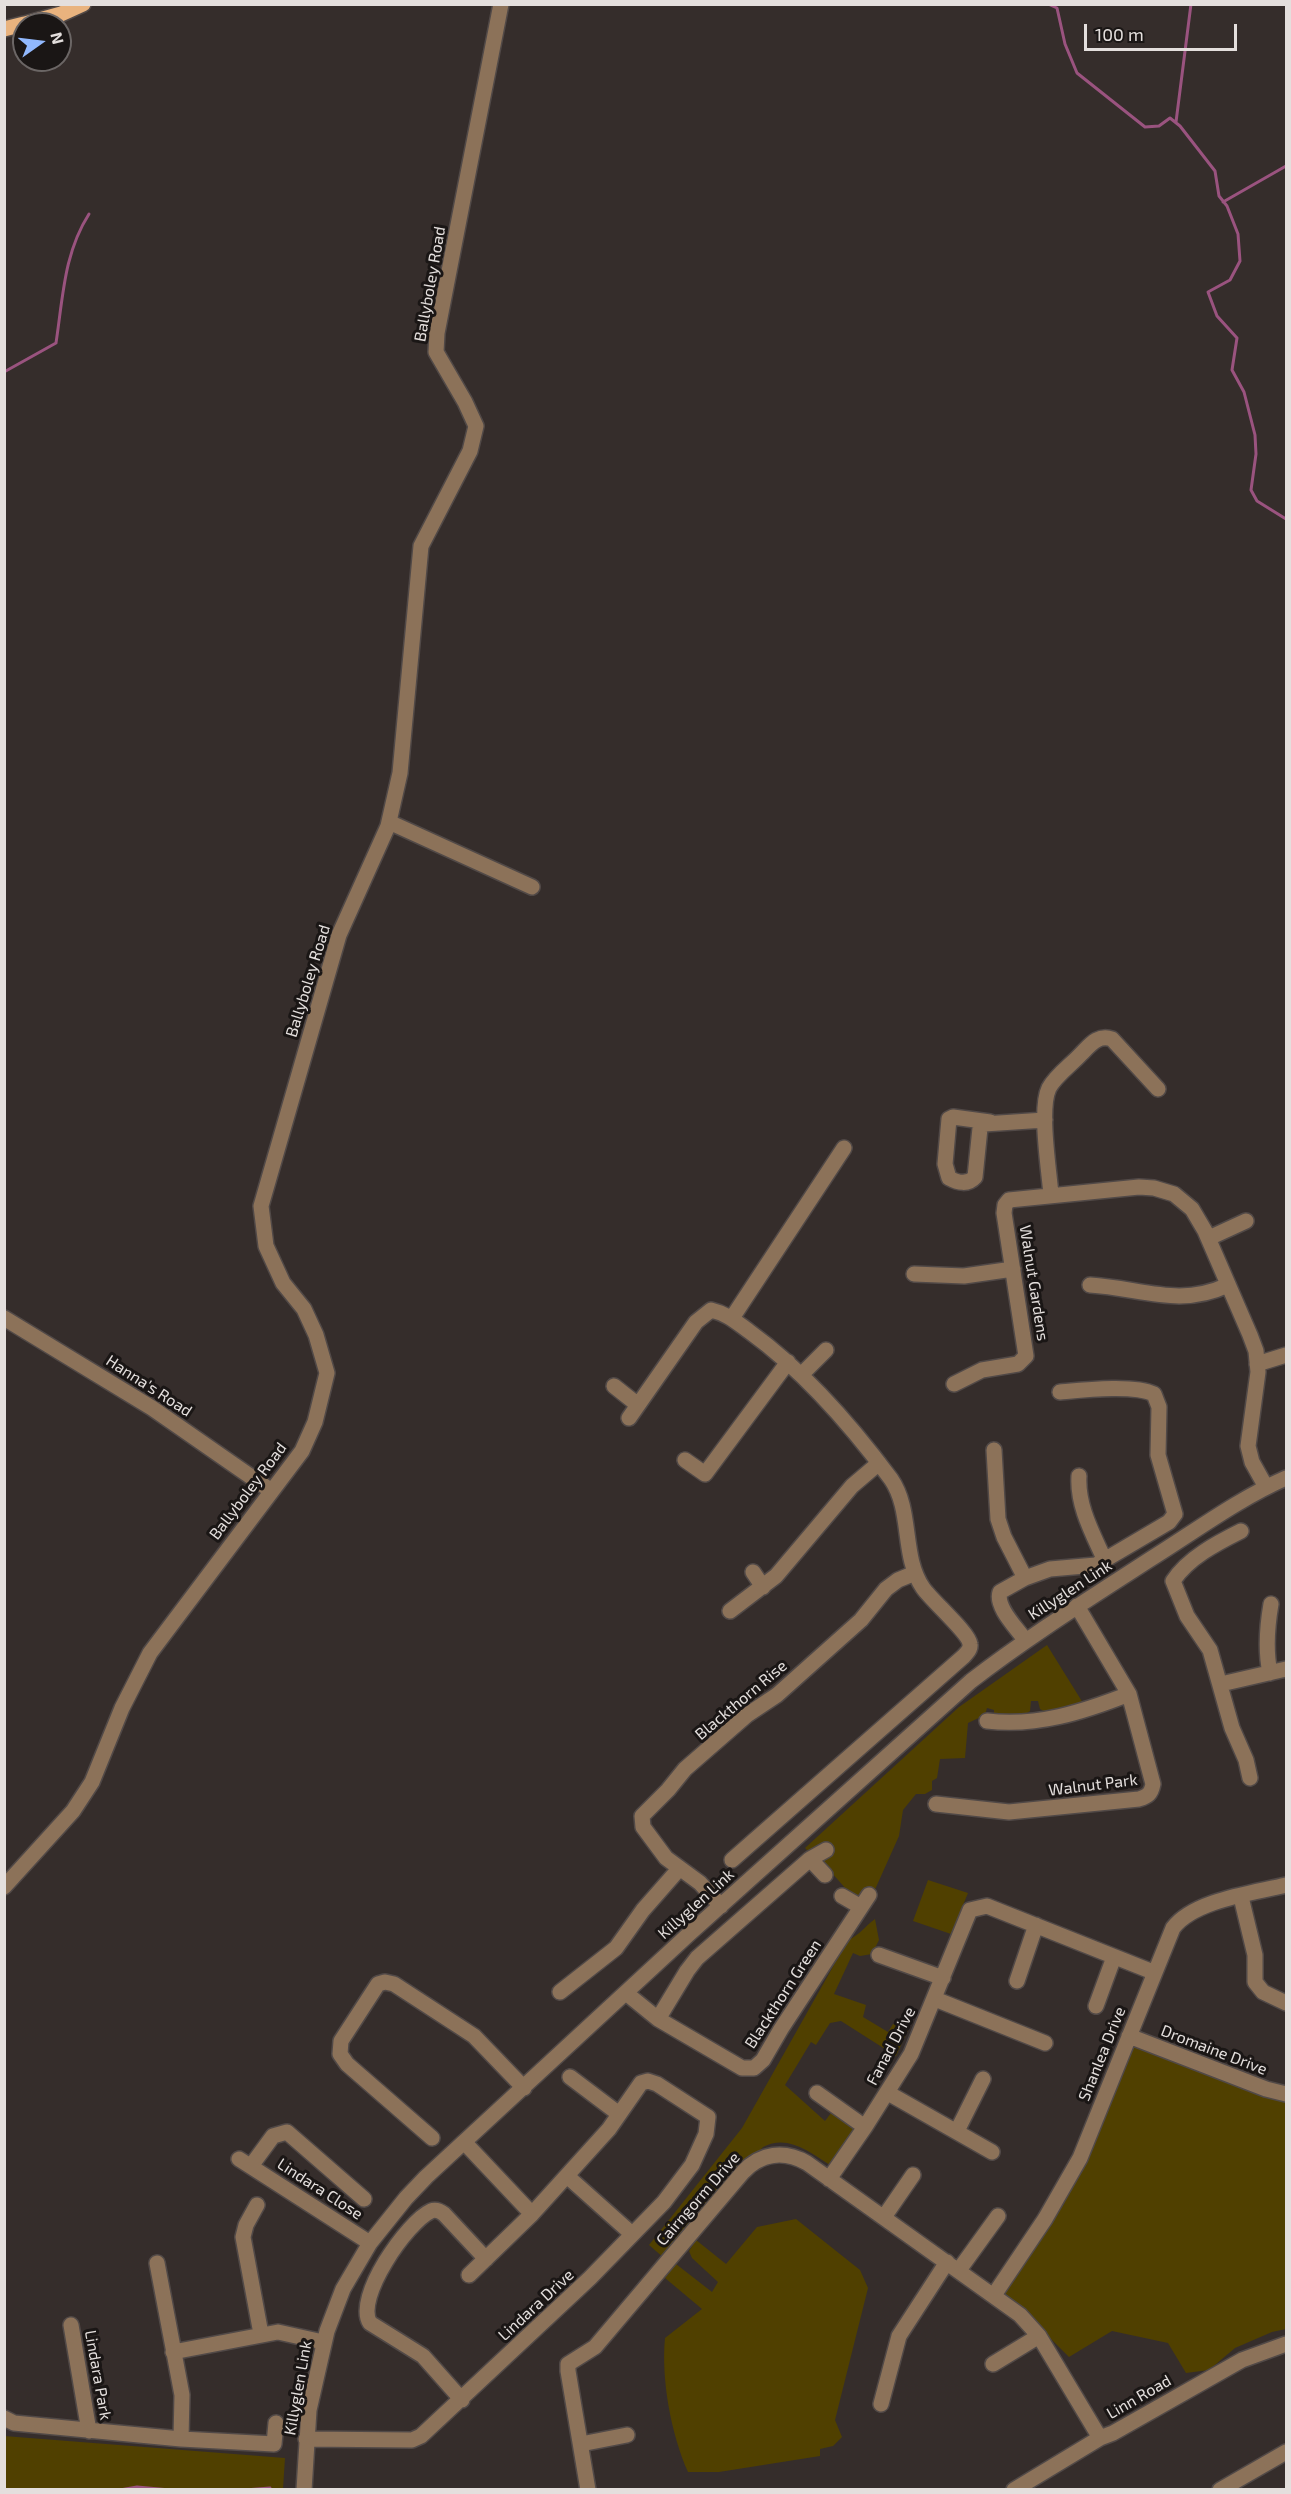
<!DOCTYPE html>
<style>
body{margin:0}
#map{position:relative;width:1291px;height:2494px;overflow:hidden;background:#352d2b;font-family:"Exo 2",sans-serif}
canvas{display:block}
.frame{position:absolute;inset:0;border:6px solid #e4dfdd;pointer-events:none}
.north{position:absolute;left:12px;top:12px;width:60px;height:60px;box-sizing:border-box;background:#1a1615;border:2px solid #6b6665;border-radius:50%;rotate:76deg;font-size:16px;font-weight:700;line-height:24px;text-align:center;color:#e4dfdd}
.north::after{content:'';display:block;margin:auto;width:21px;height:27px;background:#91b8fd;clip-path:polygon(50% 0,100% 100%,50% 72%,0 100%)}
.scale{position:absolute;left:1084px;top:24px;width:153px;height:27px;box-sizing:border-box;border:3px solid #e4dfdd;border-top:0;padding-left:8px;font-size:18px;line-height:21px;white-space:nowrap;color:#e4dfdd;-webkit-text-stroke:4px #1a1615;paint-order:stroke}
</style>
<div id="map">
<canvas width="1291" height="2494"></canvas>
<div class="frame"></div>
<div class="north">N</div>
<div class="scale">100 m</div>
</div>
<script>
const c = document.querySelector('canvas').getContext('2d');
c.lineJoin = 'round';
function fill(path, color) {
  c.fillStyle = color;
  c.fill(path, 'evenodd');
}
function stroke(path, color, width, dash) {
  c.strokeStyle = color;
  c.lineWidth = width;
  c.lineCap = dash ? 'butt' : 'round';
  c.setLineDash(dash || []);
  c.stroke(path);
}
function drawText(font, color, halo, rows, align = 'center') {
  c.font = font + ' "Exo 2",sans-serif';
  c.lineWidth = 6;
  c.setLineDash([]);
  c.textBaseline = 'middle';
  c.strokeStyle = halo;
  c.fillStyle = color;
  for (const [text, x, y, turn = 0] of rows) {
    c.save();
    c.translate(x, y);
    c.rotate((+turn || 0) * Math.PI / 180);
    c.textAlign = isNaN(turn) ? turn : align;
    if (halo) c.strokeText(text, 0, 0);
    c.fillText(text, 0, 0);
    c.restore();
  }
}
const green = new Path2D(`
 M1047 1645 1083 1703 1047 1713 1040 1709 1038 1701H1031L1030 1711 1021 1717 994 1716V1710L987 1708 985 1715 968 1723 965 1758 940 1759 937 1778 932 1781V1790L925 1794H916L903 1810 899 1836 873 1894 868 1890 856 1896 847 1890 822 1862 826 1855 823 1846H816L809 1852 805 1848 959 1707Z
 M928 1880 968 1893 951 1934 913 1921Z
 M875 1919 879 1940 872 1954 860 1956 853 1953 834 1994 866 2005 863 2017 888 2032 893 2024 908 2030 896 2056 841 2021 830 2023 816 2045 811 2042 785 2085 825 2121 834 2109 860 2128 830 2165C809 2152 788 2134 763 2147L664 2258 649 2245 742 2128 848 1940C860 1935 865 1926 875 1919Z
 M1134 2041 1286 2091V2329L1272 2332 1235 2348 1209 2370 1186 2373 1168 2343 1112 2331 1069 2357 1005 2293 1064 2204Z
 M796 2219 860 2270 868 2288 835 2420 842 2437 833 2446 820 2449V2456L719 2472H688C671 2434 661 2379 665 2338L702 2309 665 2278 676 2264 712 2292 718 2282 692 2258 689 2251 696 2240 726 2264 757 2227Z
 M4 2436 285 2458 283 2489H5Z`);
const stream = new Path2D(`
 M1048 4 1057 8 1065 44 1077 73 1145 127 1159 126 1170 118 1180 126 1215 171 1219 196 1227 206 1238 234 1240 261 1230 280 1208 292 1217 316 1237 338 1232 370 1244 392 1255 435 1256 454 1251 490 1257 501 1286 519
 M1176 122 1191 4
 M1223 202 1286 166
 M4 372 56 343C63 297 64 253 89 214
 M120 2490 137 2487 170 2490
 M245 2490 270 2488`);
const minor = new Path2D(`
 M389 822 532 887
 M990 1122 953 1117 949 1119 945 1164 949 1178C958 1183 968 1185 975 1177L980 1128 984 1124 1045 1120
 M1051 1195C1049 1169 1039 1109 1049 1088 1056 1075 1071 1065 1081 1054 1090 1045 1098 1034 1112 1039L1158 1089
 M1209 1238 1246 1221
 M914 1274 964 1276 1013 1269
 M1090 1285C1141 1288 1179 1308 1228 1285
 M4 1318 152 1408 270 1490
 M732 1318 844 1148
 M1257 1364 1286 1355
 M801 1375 826 1350
 M954 1384 982 1370 1018 1364 1026 1356 1004 1213 1005 1205 1009 1200 1139 1187 1154 1188 1174 1194 1192 1209 1205 1231 1250 1335 1256 1351 1258 1372 1248 1446 1252 1462 1266 1487
 M614 1386 638 1405
 M629 1418 696 1322 711 1310C728 1314 736 1322 750 1332 805 1372 851 1425 891 1479 913 1511 901 1556 923 1588 932 1601 969 1633 970 1644 971 1650 967 1652 964 1656L732 1860
 M994 1450 998 1519 1004 1537 1025 1578
 M685 1460 705 1474 788 1362
 M1079 1476C1077 1506 1093 1534 1105 1561
 M1241 1531C1217 1543 1188 1558 1173 1581L1187 1616 1210 1650 1232 1728 1246 1760 1250 1778
 M753 1572 763 1587
 M730 1611 776 1576 852 1486 879 1463
 M1025 1640C1017 1628 995 1607 1000 1592L1025 1578 1050 1569 1096 1565 1169 1522 1175 1514 1158 1455 1159 1407 1154 1394C1134 1384 1082 1390 1060 1392
 M1270 1673C1265 1649 1267 1627 1271 1604
 M1221 1684 1286 1669
 M987 1721C1037 1727 1083 1712 1129 1694
 M936 1804 1009 1812 1139 1799C1148 1796 1151 1794 1153 1784L1129 1694 1077 1606
 M810 1859 825 1875
 M4 1887 73 1811 92 1782 122 1708 150 1653 302 1451 315 1422 327 1373 316 1335 304 1309 283 1283 266 1246 261 1206 339 935 388 826 400 773 421 546 470 451 476 426 465 402 436 352 437 333 501 4
 M842 1896 861 1907
 M1241 1897 1255 1955V1982L1263 1992 1286 2003
 M721 1906 700 1883 666 1858 643 1827 642 1816 668 1790 685 1769 747 1715 777 1695 861 1620 886 1589 898 1580 915 1573
 M879 1955 943 1978
 M1017 1981 1036 1925
 M560 1992 616 1948 643 1910 679 1869
 M626 1993 658 2019 742 2068H754L763 2060 781 2029 869 1895
 M935 1999 1045 2043
 M1096 2006 1114 1957
 M658 2019 687 1971 697 1958 810 1859 826 1850
 M1129 2036 1266 2089 1286 2094
 M570 2077 619 2114
 M817 2093 865 2127
 M888 2093 992 2152
 M957 2131 983 2079
 M432 2138 347 2064 340 2054 341 2041 378 1984 385 1982 394 1984 474 2036 524 2088
 M465 2143 532 2214
 M239 2159 370 2243
 M251 2166 273 2136 287 2132 364 2199
 M567 2176 632 2234
 M829 2179 865 2127 911 2054 970 1910 987 1906 1153 1972
 M257 2205 246 2225 243 2237 261 2334
 M884 2217 913 2175
 M157 2263 182 2395 181 2439
 M959 2270 998 2216
 M994 2295 1045 2219 1080 2158 1173 1928C1194 1900 1254 1893 1286 1885
 M71 2325 89 2431
 M173 2352 278 2332 323 2342
 M993 2364 1039 2336
 M462 2400 423 2356 370 2323C354 2298 407 2222 431 2211 436 2209 440 2211 444 2214L486 2259
 M881 2404 899 2336 947 2262
 M4 2418 14 2423 181 2439 274 2444 276 2423
 M306 2439 412 2440 421 2436 590 2278 664 2202 692 2165 706 2134 708 2117 657 2084 648 2081 641 2083 609 2129 532 2214 469 2275
 M581 2444 627 2435
 M304 2490 309 2410 327 2331 343 2289 370 2243 406 2198 426 2177 689 1934 971 1681C1028 1637 1089 1599 1149 1560 1194 1532 1238 1499 1286 1478
 M588 2490 568 2371V2364L595 2347 743 2172C761 2153 784 2150 807 2163L1020 2315 1039 2336 1100 2438
 M1014 2490 1100 2438 1113 2433 1242 2360 1286 2344
 M1220 2490 1286 2452`);
const major = new Path2D(`
 M25 24 61 14 83 4
 M4 29 24 24`);
const streetNames = [
 ["Ballyboley Road",430,284,-80],
 ["Ballyboley Road",308,981,-73],
 ["Walnut Gardens",1034,1283,81],
 ["Hanna's Road",149,1386,33],
 ["Ballyboley Road",248,1491,-53],
 ["Killyglen Link",1070,1590,-33],
 ["Blackthorn Rise",741,1700,-40],
 ["Walnut Park",1093,1785,-7],
 ["Killyglen Link",696,1904,-42],
 ["Blackthorn Green",783,1994,-57],
 ["Fanad Drive",891,2046,-62],
 ["Dromaine Drive",1214,2050,21],
 ["Shanlea Drive",1102,2054,-68],
 ["Lindara Close",320,2189,33],
 ["Cairngorm Drive",698,2199,-49],
 ["Lindara Drive",536,2305,-43],
 ["Lindara Park",98,2375,80],
 ["Killyglen Link",298,2388,-80],
 ["Linn Road",1139,2397,-30]
];
fill(green, '#504000');
stroke(stream, '#9a537f', 3);
stroke(minor, '#514947', 18);
stroke(major, '#514947', 18);
stroke(minor, '#8c7259', 15);
stroke(major, '#e9b37e', 15);
drawText('16px', '#e4dfdd', '#1a1615', streetNames);
</script>
